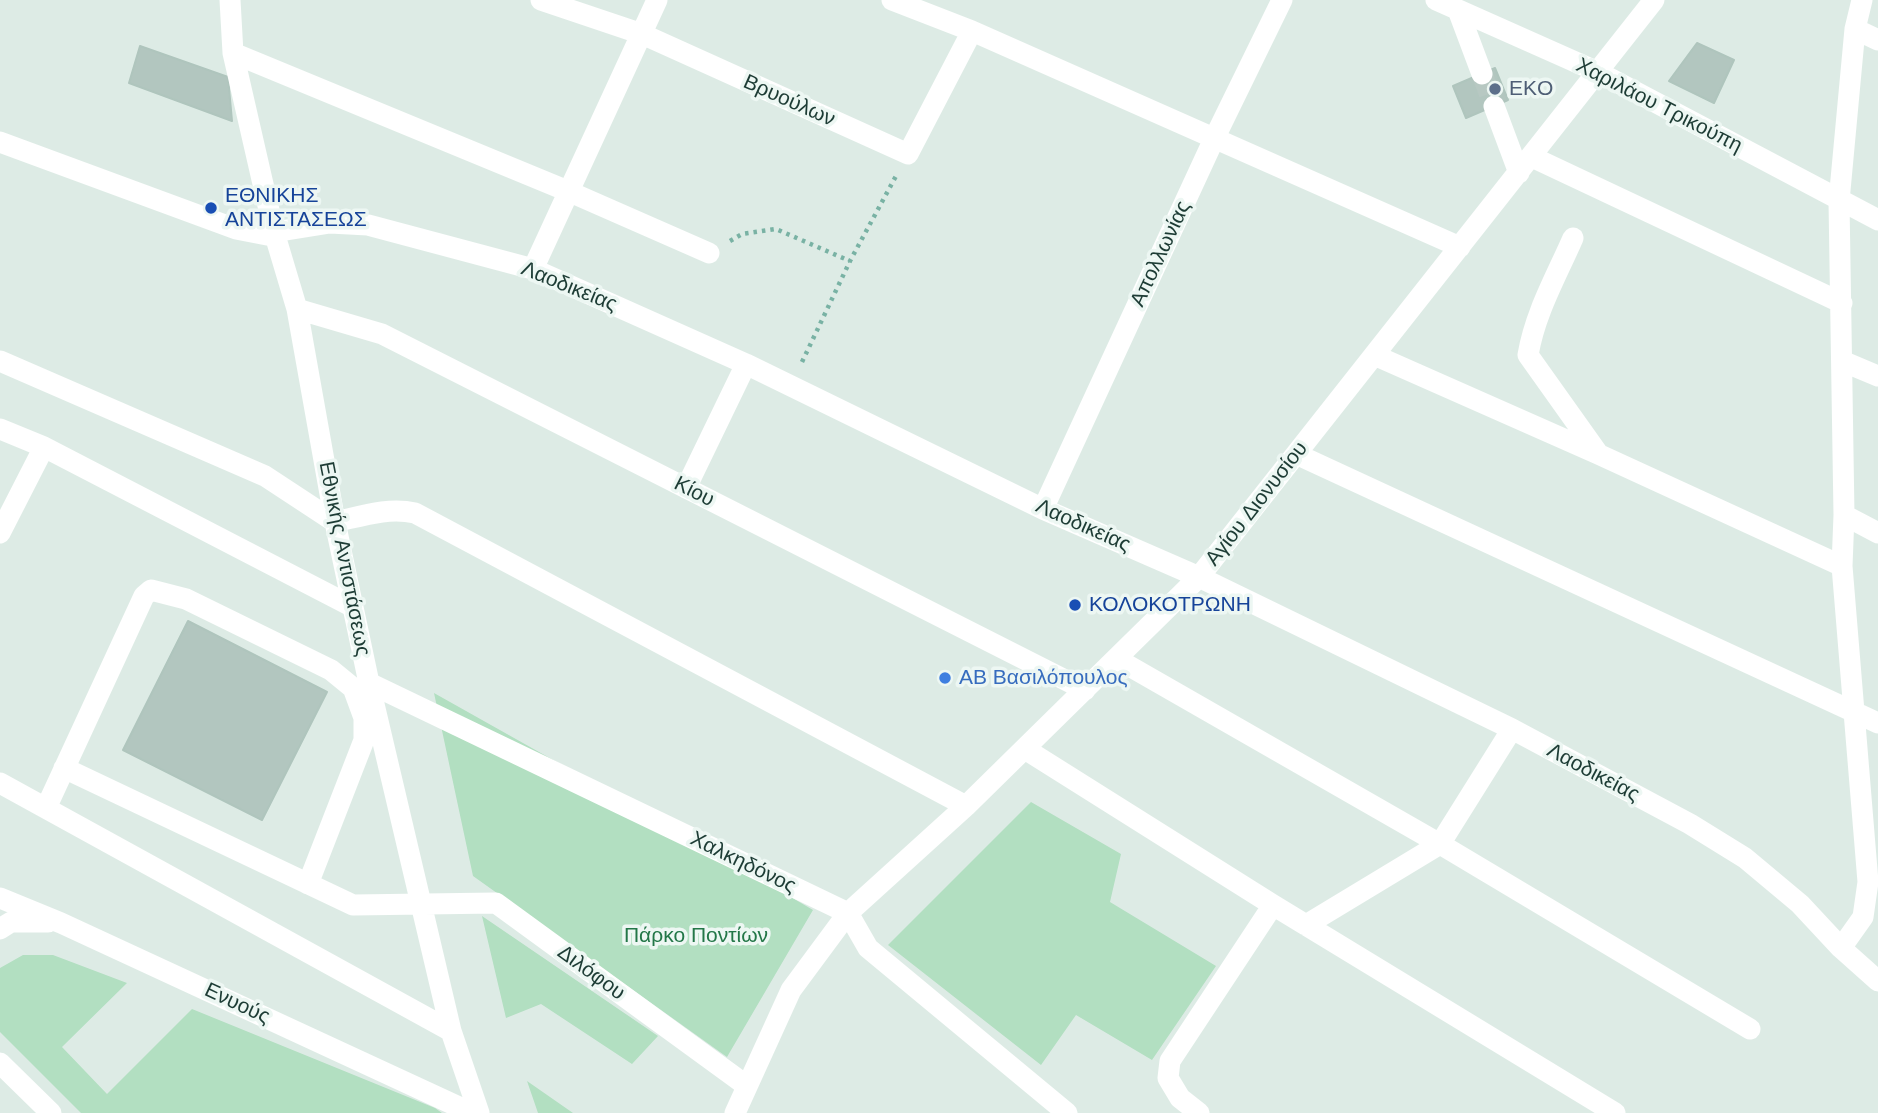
<!DOCTYPE html>
<meta charset="utf-8">
<style>
body{margin:0}
canvas{display:block;background:#ddebe5}
</style>
<canvas width="1878" height="1113"></canvas>
<script>
const c = document.querySelector('canvas').getContext('2d');
c.lineJoin = 'round';
function fill(path, color) {
  c.fillStyle = color;
  c.fill(path, 'evenodd');
}
function stroke(path, color, width, dash) {
  c.strokeStyle = color;
  c.lineWidth = width;
  c.lineCap = dash ? 'butt' : 'round';
  c.setLineDash(dash || []);
  c.stroke(path);
}
function drawText(font, color, halo, rows, align = 'center') {
  c.font = font + ' Arial,sans-serif';
  c.lineWidth = 7;
  c.setLineDash([]);
  c.textBaseline = 'middle';
  c.strokeStyle = halo;
  c.fillStyle = color;
  for (const [text, x, y, turn = 0] of rows) {
    c.save();
    c.translate(x, y);
    c.rotate((+turn || 0) * Math.PI / 180);
    c.textAlign = isNaN(turn) ? turn : align;
    if (halo) c.strokeText(text, 0, 0);
    c.fillText(text, 0, 0);
    c.restore();
  }
}
const green = new Path2D(`
 M434 693 644 811 813 910 727 1057 473 876Z
 M1031 802 1121 854 1110 902 1216 966 1152 1060 1076 1015 1041 1065 888 945Z
 M482 916 658 1036 632 1064 541 1004 506 1018Z
 M23 955H53L127 983 62 1047 107 1094 192 1009 435 1108 442 1113H81L0 1032V968Z
 M527 1081 573 1113H538Z`);
const building = new Path2D(`
 M1697 43 1734 60 1714 103 1669 81Z
 M140 46 228 77 232 121 129 83Z
 M1495 68 1508 100 1466 118 1453 86Z
 M188 621 327 692 262 820 123 750Z`);
const minorTunnel = new Path2D(`
 M1482 74 1494 106`);
const path = new Path2D(`
 M730 241 742 234 776 229 850 261
 M802 362 850 261 896 176`);
const minor = new Path2D(`
 M230 0 233 53 274 232 297 309 335 522 369 683 451 1031 479 1113
 M541 0 642 34 908 154 972 31
 M892 0 972 31 1460 247
 M1436 0 1598 72 1878 220
 M1458 10 1482 74
 M1855 29 1878 40
 M233 53 570 192 709 253
 M1494 106 1519 173
 M0 142 236 229 267 235 274 232 330 223 368 225 533 269 746 364 1043 509 1199 577 1512 729 1690 824 1745 858 1800 904 1841 948 1878 981
 M1532 157 1842 303
 M1573 238C1556 277 1535 313 1528 355L1597 452
 M533 269 657 0
 M297 309 382 334 1085 690
 M1374 355 1598 454 1842 566
 M0 361 265 476 335 522C362 516 388 507 415 513L966 806
 M1842 361 1878 376
 M0 429 44 447 353 607
 M1296 454 1878 723
 M686 488 746 364
 M1043 509 1214 139 1282 0
 M1844 515 1878 533
 M0 533 44 447
 M1117 659 1440 844 1750 1029
 M369 683 848 913 868 948 1067 1113
 M1025 749 1273 905 1615 1113
 M64 768 353 905 496 903 747 1086
 M0 783 451 1031
 M46 808 144 596 151 590 186 599 331 670 353 688 364 718V740L308 884
 M0 898 61 923 472 1113
 M1306 925 1440 844 1512 729
 M0 929 11 922H48
 M1841 948 1863 917 1868 882 1842 566 1844 515 1839 201 1855 29 1862 0
 M0 1063 51 1113
 M735 1113 791 990 848 913 966 806 1199 577 1654 0
 M1199 1113 1180 1098 1168 1078 1170 1061 1273 905`);
const markers = [
 [1495,89,7,"#5c6f8a"],
 [211,208,7,"#1a4fb4"],
 [1075,605,7,"#1a4fb4"],
 [945,678,7,"#3f7fe0"]
];
const serviceNames = [
 ["EKO",1509,89]
];
const streetNames = [
 ["Βρυούλων",789,101,24],
 ["Χαριλάου Τρικούπη",1659,106,27],
 ["Απολλωνίας",1161,254,-65],
 ["Λαοδικείας",569,287,22],
 ["Κίου",694,492,27],
 ["Αγίου Διονυσίου",1257,504,-52],
 ["Λαοδικείας",1083,526,24],
 ["Εθνικής Αντιστάσεως",344,559,79],
 ["Λαοδικείας",1593,773,28],
 ["Χαλκηδόνος",743,863,26],
 ["Διλόφου",591,973,36],
 ["Ενυούς",237,1004,25]
];
const transitNames = [
 ["ΕΘΝΙΚΗΣ",225,196],
 ["ΑΝΤΙΣΤΑΣΕΩΣ",225,220],
 ["ΚΟΛΟΚΟΤΡΩΝΗ",1089,605]
];
const shopNames = [
 ["ΑΒ Βασιλόπουλος",959,678]
];
const parkNames = [
 ["Πάρκο Ποντίων",696,936]
];
fill(green, '#b2dfc1');
fill(building, '#b2c6bf');
stroke(building, '#afc5bd', 2);
stroke(minorTunnel, '#b7c8c2', 21, [21, 10]);
stroke(path, '#79b2a4', 4.5, [3.5, 5]);
stroke(minor, '#fff', 21);
for (const [x, y, r, color] of markers) {
  const dot = new Path2D();
  dot.arc(x, y, r, 0, 2 * Math.PI);
  c.fillStyle = color;
  c.fill(dot);
  stroke(dot, '#edf7f3', 2.5);
}
drawText('21px', '#4e5e75', '#edf7f3', serviceNames, 'left');
drawText('21px', '#1d3c35', '#edf7f3', streetNames);
drawText('21px', '#164399', '#edf7f3', transitNames, 'left');
drawText('21px', '#366cbe', '#edf7f3', shopNames, 'left');
drawText('21px', '#237748', '#edf7f3', parkNames);
</script>
